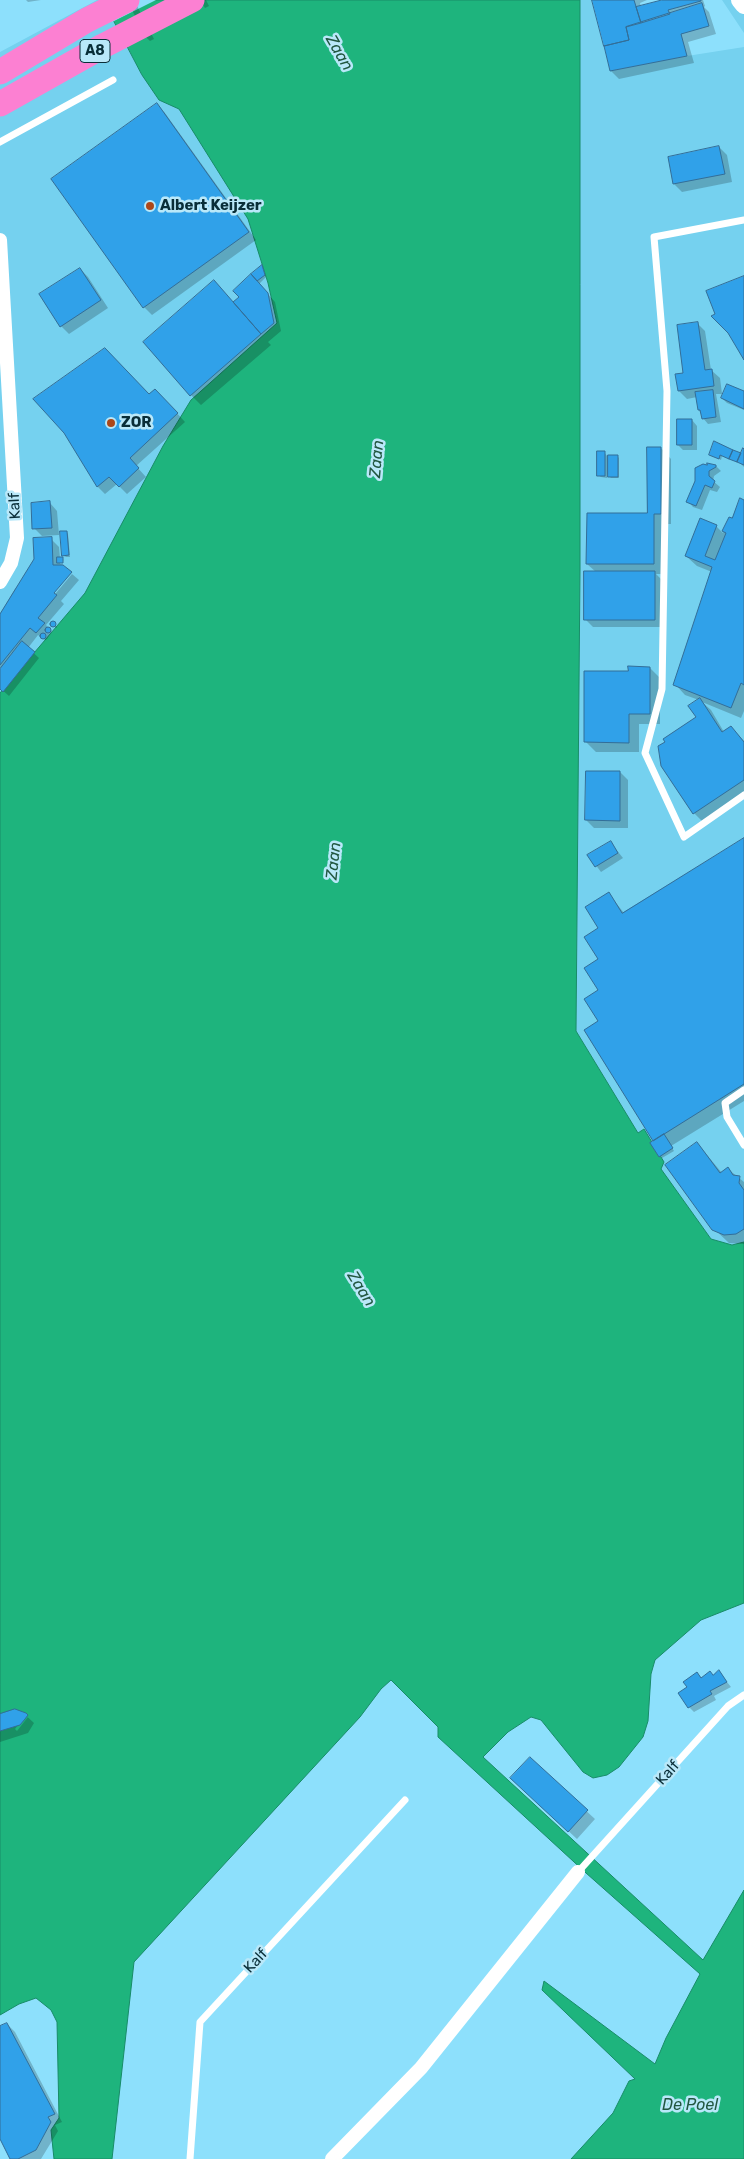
<!DOCTYPE html>
<style>
body{margin:0}
canvas{display:block;background:#8de0fc}
</style>
<canvas width="744" height="2159"></canvas>
<script>
const c = document.querySelector('canvas').getContext('2d');
c.lineJoin = 'round';
function fill(path, color) {
  c.fillStyle = color;
  c.fill(path, 'evenodd');
}
function stroke(path, color, width, dash) {
  c.strokeStyle = color;
  c.lineWidth = width;
  c.lineCap = dash ? 'butt' : 'round';
  c.setLineDash(dash || []);
  c.stroke(path);
}
function drawText(font, color, halo, rows, align = 'center') {
  c.font = font + ' Rubik,sans-serif';
  c.lineWidth = 5;
  c.setLineDash([]);
  c.textBaseline = 'middle';
  c.strokeStyle = halo;
  c.fillStyle = color;
  for (const [text, x, y, turn = 0] of rows) {
    c.save();
    c.translate(x, y);
    c.rotate((+turn || 0) * Math.PI / 180);
    c.textAlign = isNaN(turn) ? turn : align;
    if (halo) c.strokeText(text, 0, 0);
    c.fillText(text, 0, 0);
    c.restore();
  }
}
const built = new Path2D(`
 M97 0H106L338 282 0 866V52Z
 M580 0H592L610 71 687 56 744 47V1242L732 1245 711 1239 660 1169 644 1129 638 1133 576 1031 580 569Z
 M722 0H744V33Z`);
const water = new Path2D(`
 M103 0H580V569L576 1031 638 1133 644 1129 664 1162 661 1169 711 1239 732 1245 744 1242V1603L701 1620 655 1660 651 1674 648 1721 643 1737 619 1767 607 1775 593 1778 583 1772 541 1720 531 1717 508 1732 483 1757 703 1960 744 1890V2159H571L613 2113 629 2081 635 2079 542 1990 544 1981 655 2064 666 2038 700 1974 586 1873 438 1737V1727L391 1680 381 1689 360 1717 134 1962 112 2159H54L51 2130 59 2118 57 2022 51 2010 36 1998 19 2004 0 2015V693L85 593 163 446 191 400 277 323 268 283 248 219 179 109 159 100 142 75Z`);
const pier = new Path2D(`
 M101 0H156L112 22Z`);
const shadow = new Path2D(`
 M26 0H41L28 2Z
 M127 0H134L154 39 150 41 145 36Z
 M200 0H206L209 6 205 8Z
 M593 0H647L640 3 641 7 666 0H703L705 6 704 7 709 12 716 34 688 42 694 63 619 79 611 71Z
 M157 105 165 113 256 240 152 315 144 307Z
 M719 147 727 155 732 182 682 192 674 184 669 158Z
 M262 267 266 277 259 284 275 302 281 331 268 342 271 345 201 405 191 395 234 303 241 298Z
 M80 269 88 277 108 308 69 334 61 326 41 294Z
 M698 324 705 331 711 370 720 378 722 394H716L721 422 708 424 703 418 699 410 697 397 687 399 679 391 677 376 685 374Z
 M744 392V410L727 403 722 398Z
 M163 398 185 422 136 466 146 477 127 494 117 484 105 494 98 487 65 433Z
 M692 420 697 426V450H683L678 445Z
 M661 448 671 459V524H664V574H656L662 580V627H593L585 619 596 572 587 564 648 515Z
 M744 450V467L740 463 722 456 721 460 711 455 742 454Z
 M604 452 607 456H617L619 458V478H611L607 474V478L601 477 598 475Z
 M716 466 721 471 714 476 713 481 720 487 717 492 710 490 702 510 693 507 688 501 696 481 697 468Z
 M744 501V711L741 718 702 702 711 710 724 732 731 727 744 741V797L704 823 694 813 699 700 685 695 675 684 712 572 697 566 686 556 716 526 723 533 729 518 732 519Z
 M50 503 57 511 59 535 42 536 34 528Z
 M66 532 68 534 70 557H66L63 555Z
 M51 539 59 547 60 558 64 560 60 562V564H64L61 565 70 572 49 597 51 599 72 574 79 580 61 601 64 604 46 625 52 631 47 639 45 640 38 635 28 648 39 658 9 696 0 688V614L15 589 29 572Z
 M54 623 56 626 57 628 52 626V624Z
 M650 668 660 678V724H639V752H596L585 741Z
 M620 772 628 780V828H594L586 820Z
 M744 839V1101L671 1146 674 1151 662 1158 600 1022V929L608 893 624 913Z
 M610 842 623 858 601 872 589 856Z
 M697 1143 722 1173 728 1169 744 1182V1244L729 1243 709 1224Z
 M719 1672 731 1687 714 1696 716 1700 694 1712 689 1707 688 1688 697 1673 702 1678 713 1676Z
 M15 1710 21 1711 34 1723 28 1733 0 1742V1715ZM24 1717H28L17 1731 15 1729Z
 M530 1759 595 1819 577 1839 520 1786Z
 M7 2024 15 2032 62 2122 55 2125 58 2131 41 2159H12L0 2136V2028Z`);
const building = new Path2D(`
 M592 0H634L641 23 626 27 629 40 604 46Z
 M662 0H701V1L668 10 670 14 641 23 636 7Z
 M702 3 709 26 681 34 687 56 610 71 604 46 629 40 626 27Z
 M157 103 249 232 143 308 51 179Z
 M719 146 725 174 673 184 668 157Z
 M262 265 265 275 257 281 251 274Z
 M80 268 101 300 60 327 39 294Z
 M251 274 268 293 274 323 261 334 233 302 239 297 233 291Z
 M744 276V360L728 333 711 316 715 314 706 291Z
 M214 280 261 334 190 396 143 342Z
 M698 322 705 370 712 369 714 386 678 391 675 374 683 373 677 325Z
 M105 348 149 394 155 389 178 413 130 458 139 468 119 487 109 477 97 487 64 433 33 399Z
 M727 384 744 391V409L721 398Z
 M713 390 716 417 702 419 700 410H698L695 392Z
 M677 419H692V445H677Z
 M714 441 733 450 729 459 720 455 719 459 709 455Z
 M647 447H661V514H654V564H586L587 513H647Z
 M743 448 744 449V465L737 462Z
 M733 450 741 453 737 462 729 459Z
 M597 451H605V476H597Z
 M608 455H618V477H608Z
 M707 463 716 465V467L709 471V476L715 481 712 488 705 485 696 506 686 502 695 481V468L703 464 707 465Z
 M740 498 744 500V685L741 683 731 708 673 685 712 567 685 556 700 518 717 525 705 556 715 560 726 533 722 531 729 517 732 518Z
 M50 501 52 528 32 529 31 503Z
 M60 531H67L69 555 62 556Z
 M52 537 53 565H63L72 572 54 593 57 595 38 618 45 623 36 633 30 628 0 665V614L34 559 33 538Z
 M57 557H63V563H57Z
 M584 571H655V620H584Z
 M50 624a3 3 0 1 1 6 0a3 3 0 1 1-6 0Z
 M45 630a3 3 0 1 1 6 0a3 3 0 1 1-6 0Z
 M40 636a3 3 0 1 1 6 0a3 3 0 1 1-6 0Z
 M22 641 35 652 3 692 0 689V669Z
 M628 666 650 667V714H629V743L584 742V671H628Z
 M700 698 722 732 731 726 744 742V780L693 814 661 766 658 746 665 742 663 739 696 717 688 706Z
 M586 771H620V821L585 820Z
 M744 838V1084L653 1141 584 1030 598 1021 584 999 598 990 584 968 598 959 584 937 598 928 585 907 609 892 622 913Z
 M611 841 618 853 595 867 587 855Z
 M664 1134 673 1148 659 1157 650 1143Z
 M697 1142 720 1173 728 1167 733 1175 740 1176 739 1183 744 1190V1229L736 1234 724 1235 712 1230 665 1165Z
 M719 1670 727 1682 710 1691 712 1694 688 1708 678 1693 687 1687 683 1682 697 1672 701 1678 710 1671 713 1675Z
 M15 1709 26 1713 28 1715 25 1719 20 1725 0 1731V1714Z
 M530 1757 588 1810 568 1832 510 1778Z
 M7 2023 55 2114 48 2117 51 2122 36 2150 18 2159H10L0 2139V2026Z`);
const service = new Path2D(`
 M0 142 113 80
 M744 220 654 237 667 391 662 689 645 753 684 837 744 795
 M744 1090 725 1103 727 1117 744 1145
 M578 1872 728 1706 744 1695
 M190 2159 200 2022 405 1800`);
const minor = new Path2D(`
 M0 240 17 538 11 563 0 582
 M332 2159 421 2068 578 1872`);
const tertiary = new Path2D(`
 M740 0 744 5`);
const motorway = new Path2D(`
 M0 72 87 20 127 0
 M0 104 103 46 192 0`);
const markers = [
 [150,206,5,"#ac4719"],
 [111,423,5,"#ac4719"]
];
const shields = [
 [95,51,30]
];
const shieldNames = [
 ["A8",95,51]
];
const poiNames = [
 ["Albert Keijzer",160,206],
 ["ZOR",121,423]
];
const streetNames = [
 ["Kalf",15,506,-93],
 ["Kalf",668,1773,-48],
 ["Kalf",256,1961,-47]
];
const waterNames = [
 ["Zaan",339,53,60],
 ["Zaan",377,459,-85],
 ["Zaan",334,861,-84],
 ["Zaan",361,1289,58],
 ["De Poel",690,2105]
];
fill(built, '#75d1ef');
fill(water, '#1eb47d');
stroke(water, '#188c68', 1);
fill(pier, '#8de0fc');
fill(shadow, '#0003');
fill(building, '#30a1e9');
stroke(building, '#336e98', 1);
stroke(service, '#fff', 7);
stroke(minor, '#fff', 14);
stroke(tertiary, '#fff', 18);
stroke(motorway, '#fc80d2', 25);
for (const [x, y, r, color] of markers) {
  const dot = new Path2D();
  dot.arc(x, y, r, 0, 2 * Math.PI);
  c.fillStyle = color;
  c.fill(dot);
  stroke(dot, '#b9e8f9', 2);
}
for (const [x, y, w] of shields) {
  const box = new Path2D();
  box.roundRect(x - w / 2, y - 11.5, w, 23, 4);
  c.fillStyle = '#b9e8f9';
  c.fill(box);
  stroke(box, '#092e38', 1);
}
drawText('bold 14px', '#092e38', null, shieldNames);
drawText('bold 15px', '#092e38', '#b9e8f9', poiNames, 'left');
drawText('15px', '#092e38', '#b9e8f9', streetNames);
drawText('italic 16px', '#225740', '#b9e8f9', waterNames);
</script>
